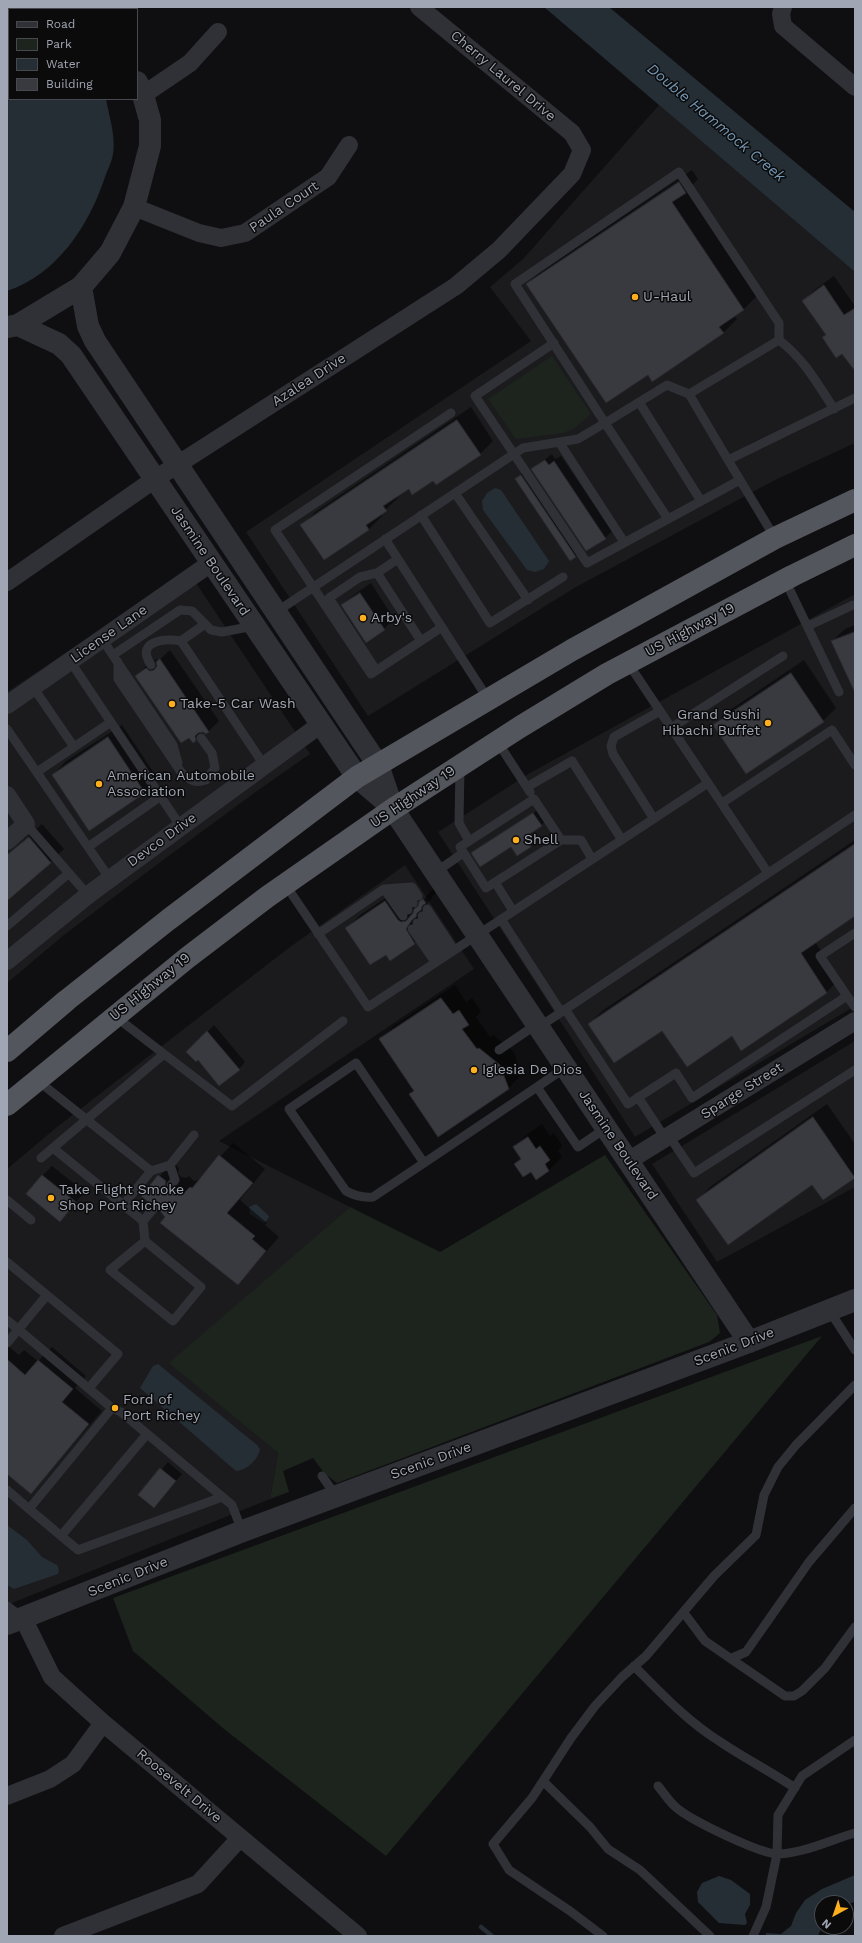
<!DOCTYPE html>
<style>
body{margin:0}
#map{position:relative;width:862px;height:1943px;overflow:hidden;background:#0f0f11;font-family:"Work Sans",sans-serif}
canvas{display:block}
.frame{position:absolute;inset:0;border:8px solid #a0a6b3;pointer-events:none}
.legend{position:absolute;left:8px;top:8px;width:130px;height:92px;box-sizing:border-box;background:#0b0b0c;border:1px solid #47494f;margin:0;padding:5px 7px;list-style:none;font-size:12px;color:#a0a6b3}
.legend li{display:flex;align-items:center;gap:8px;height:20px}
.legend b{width:20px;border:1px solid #47494f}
.north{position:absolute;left:814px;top:1895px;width:40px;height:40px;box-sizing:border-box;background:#0b0b0c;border:1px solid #47494f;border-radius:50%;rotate:220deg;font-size:11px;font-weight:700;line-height:16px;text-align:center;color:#a0a6b3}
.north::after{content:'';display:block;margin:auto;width:14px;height:18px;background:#fdb01c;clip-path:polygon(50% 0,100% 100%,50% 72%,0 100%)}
</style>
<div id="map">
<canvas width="862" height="1943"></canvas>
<div class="frame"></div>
<ul class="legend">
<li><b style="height:5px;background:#303136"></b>Road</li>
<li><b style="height:11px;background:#1c241d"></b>Park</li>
<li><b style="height:11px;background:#252e35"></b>Water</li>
<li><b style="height:11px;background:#393a3f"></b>Building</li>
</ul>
<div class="north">N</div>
</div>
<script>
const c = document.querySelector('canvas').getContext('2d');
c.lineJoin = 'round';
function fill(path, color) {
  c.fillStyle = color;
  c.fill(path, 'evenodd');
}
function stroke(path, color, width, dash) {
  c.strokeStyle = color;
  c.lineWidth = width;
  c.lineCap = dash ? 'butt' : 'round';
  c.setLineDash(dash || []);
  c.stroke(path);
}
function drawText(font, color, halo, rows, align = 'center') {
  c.font = font + ' "Work Sans",sans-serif';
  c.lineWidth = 3;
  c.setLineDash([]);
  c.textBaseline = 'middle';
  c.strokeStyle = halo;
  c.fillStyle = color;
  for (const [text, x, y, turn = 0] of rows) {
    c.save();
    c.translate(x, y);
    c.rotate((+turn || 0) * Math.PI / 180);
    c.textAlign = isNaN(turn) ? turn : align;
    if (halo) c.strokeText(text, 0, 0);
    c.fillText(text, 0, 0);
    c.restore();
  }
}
const built = new Path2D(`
 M659 105 855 272V443L775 480 576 587 368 716 246 532 531 341 490 287 523 259Z
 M188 571 310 754 257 791 155 866 64 935 7 983V692Z
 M855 594V1006L635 1137 438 832 530 773Z
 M405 865 474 969 219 1141 350 1207 170 1363 278 1453 270 1499 7 1605V1169L57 1127 290 947Z
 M855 1041V1187L717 1262 652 1164Z`);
const green = new Path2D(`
 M552 356 591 414 573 429 563 433 516 439 488 399Z
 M605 1155 717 1315 720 1333 709 1342 337 1483 324 1473 313 1458 283 1471 289 1492 270 1499 278 1453 169 1363 350 1207 440 1252Z
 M822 1336 386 1856 224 1729 133 1651 113 1598Z`);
const water = new Path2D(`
 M544 7H609L855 212V272Z
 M7 39H9V99H106C109 116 116 136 113 154 112 161 108 169 105 177 89 225 58 274 7 291Z
 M495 488 501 490 549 561 544 569 535 572 527 570 483 510 482 501 487 493Z
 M256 1204 269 1216 268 1219 264 1223 250 1214 249 1207Z
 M158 1364 257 1445 260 1449C258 1460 247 1470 236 1471L140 1388 153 1366Z
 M7 1525 27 1540 42 1557 57 1565 59 1570 58 1574 14 1589 7 1585Z
 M855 1875V1902L846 1904 822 1903V1926L818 1936H766V1933L781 1934 791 1926 796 1913 805 1900 822 1889Z
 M719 1876 731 1880 750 1894V1905L745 1914 747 1923 745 1925 719 1923 698 1902 697 1892 702 1883Z`);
const shadow = new Path2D(`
 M692 170 698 179 687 191 757 296 744 309 734 316 737 319 723 333 648 374 527 284 541 271Z
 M834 276 855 306V357L843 352 823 337 826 334 803 301 813 291Z
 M471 407 493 441 480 454 434 479 409 488 398 496 399 497 381 514 382 516 369 529 324 559 302 525 315 512Z
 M552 454 555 459 561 456 612 531 605 538 532 469Z
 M522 473 582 550 575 557 516 480Z
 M371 583 394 619 384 629 342 605 352 596Z
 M855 625V690L832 641 845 629Z
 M170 650 219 721 209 731 204 732 195 740 136 676 146 666 157 659 159 660Z
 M804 660 836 708 823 721 714 725 727 712Z
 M122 725 158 779 145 792 89 829 53 775 66 761Z
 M538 810 545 822 529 834 534 842 530 846 511 845 472 853Z
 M42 824 64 849 7 900V855Z
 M855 840V915L815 942 840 978 827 992 741 1049 732 1035 589 1024 602 1011Z
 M399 889 415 909 433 889H438L419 915 428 930 414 943 386 954 347 928 360 915Z
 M455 985 466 1002 472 998 481 1011 476 1017 490 1037 493 1035 514 1052 521 1075 508 1089 410 1095 415 1090 380 1040 394 1026Z
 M214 1025 245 1062 239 1069 188 1052Z
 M827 1104 855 1144V1177L823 1199 812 1184 697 1200 710 1187Z
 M542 1124 550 1136 554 1133 562 1146 558 1151 562 1157 549 1170 536 1178 531 1171 515 1164 522 1158 514 1147 528 1134Z
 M233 1143 265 1169 240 1200 267 1223 265 1225 279 1237 238 1284 167 1217 160 1202 143 1196 172 1162 179 1168 178 1173 181 1177 187 1178 189 1176 194 1181 198 1180Z
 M52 1166 85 1192 60 1220 42 1176Z
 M7 1345 19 1355 24 1350 38 1361 52 1347 86 1376 75 1388 102 1411 30 1493 7 1473Z
 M168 1462 182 1474 154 1507 139 1495Z`);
const stream = new Path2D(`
 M481 1927 492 1936`);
const building = new Path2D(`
 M679 182 686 193 672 202 744 310 719 327 724 333 652 382 648 375 606 403 526 284Z
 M824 285 844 315 855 308V371L842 354 836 358 822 337 826 335 802 301Z
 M457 420 481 455 436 485 433 481 412 495 409 489 383 506 387 511 366 525 369 530 324 560 300 525Z
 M545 460 549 465 554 461 606 539 586 551 531 469Z
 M521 475 576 557 570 561 515 479Z
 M360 593 385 630 366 643 341 605Z
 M855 632V693L831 641Z
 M160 659 209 732 206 734 203 732 198 733 195 736 196 741 193 743 189 738 181 743 135 676 146 668 150 671 154 670 157 666 156 662Z
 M791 673 824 722 746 774 713 725Z
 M108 737 145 793 89 831 52 775Z
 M533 813 542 826 525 837 531 847 517 856 511 847 480 867 471 853Z
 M29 837 51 863 7 901V855Z
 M855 844V916L801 953 827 993 741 1051 732 1036 687 1067 662 1031 614 1063 588 1024Z
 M423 899 426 903 422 906 421 910 417 913 416 917 412 920 406 929 415 944 390 961 386 955 370 965 345 928 385 901 398 920 401 922 406 921 413 913 414 909 418 906 419 902Z
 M441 998 453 1014 459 1010 469 1025 462 1029 477 1049 479 1048 500 1065 509 1089 438 1137 409 1094 414 1091 379 1039Z
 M207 1031 240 1070 219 1086 198 1060 196 1062 186 1052Z
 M813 1117 855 1178 823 1200 812 1185 728 1245 696 1200Z
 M528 1137 536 1149 540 1146 550 1160 545 1164 549 1171 536 1180 531 1172 523 1177 514 1164 521 1159 513 1147Z
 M219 1155 253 1183 227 1213 255 1236 252 1239 266 1251 238 1285 160 1223 165 1217 160 1211 161 1208 159 1203 156 1201 150 1203 141 1196 158 1175 166 1181 165 1187 168 1190 173 1191 175 1189 181 1193 182 1192 184 1193 190 1187 192 1188Z
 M42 1175 76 1202 60 1222 26 1194Z
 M7 1359 25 1375 38 1360 73 1389 62 1402 89 1424 31 1494 7 1474Z
 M160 1468 176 1481 154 1508 138 1495Z`);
const service = new Path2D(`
 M779 340C804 359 817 383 834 409
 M554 343 475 396 587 563 740 480
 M689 394 779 340V323L679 172 515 284 605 423 667 385 689 394 728 460 855 398
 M639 402 701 501
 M559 442 624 542
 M728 460 775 538
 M455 493 528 600
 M421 515 490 623 563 577
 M385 539 488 699
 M398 559 377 573 421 641
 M785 580 839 692
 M276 612 523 448 578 439 605 423 668 519
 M808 626 853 605
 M442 627 371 674 275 530 451 413
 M102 639 173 745 178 763
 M181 641 264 765
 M113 655 180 610 192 611 211 630 222 632 254 626
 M70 661 181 827
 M118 662V679L181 772C190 780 194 784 206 780L215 768 212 753 201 738
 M628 663 768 873
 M151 665C135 641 164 638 181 641L205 624
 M376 670 329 598 360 577 377 573
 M33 687 74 747
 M671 728 783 656
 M7 729 110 879
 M497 741 530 792
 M460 767 459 823 469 841
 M37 772 111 722
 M527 787 572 761 622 840
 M534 799 561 840 486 888 460 847Z
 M722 803 832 730 855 765
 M654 819 613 754 611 746 614 737 660 711
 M26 824 88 895
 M561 840H581L592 859
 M88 847 161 796
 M436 872 463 853
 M495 882 513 911
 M285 884 368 1007 708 783
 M403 888 413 903
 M384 889 403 916
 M394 889 408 910
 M427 909 454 950
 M422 916 447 954
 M501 919 561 1012
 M417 923 441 958
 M7 926 69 873
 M412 929 435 962
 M318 934 384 889 412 887 418 896
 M847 996 855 1007
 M565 1009 628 1104 676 1073 692 1098 847 996 820 956 855 933
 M116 1017 164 1054
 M539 1027 855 815
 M499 1050 537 1024
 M37 1080 151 1171 123 1205
 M537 1087 566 1067
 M638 1097 665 1138
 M669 1136 694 1173 855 1070
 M53 1148 143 1221 145 1241
 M41 1158 164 1054 232 1106 343 1021
 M424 1163 373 1197C363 1198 355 1196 346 1191L289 1109 356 1063 424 1163 537 1087 578 1147 606 1128
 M170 1165 194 1135
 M151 1171 170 1165 175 1180 171 1185
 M7 1200 31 1220
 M143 1221 155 1207
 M145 1241 201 1287 173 1321 110 1270Z
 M7 1262 118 1354 89 1388
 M829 1310 855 1350
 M7 1320 112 1408 29 1509 7 1490
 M7 1343 47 1295
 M112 1408 121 1412 232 1505 242 1531
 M322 1476 336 1496
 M29 1509 78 1550 222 1497
 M61 1536 147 1434
 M7 1606 22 1617
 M684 1613 705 1641 785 1696H794L802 1691 825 1668 855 1627
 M732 1658 746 1652 809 1562 855 1508
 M634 1666C661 1693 687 1721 719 1741 744 1758 770 1771 795 1788
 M543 1781 590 1827 608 1849 640 1870 710 1936
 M658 1786C664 1793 670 1803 678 1809 693 1821 760 1854 778 1854 805 1853 830 1840 855 1833
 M603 1936 570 1911 509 1870 493 1844 532 1798 571 1738 595 1706 622 1677 646 1656 714 1576 756 1535 764 1495 778 1467 796 1445 855 1385
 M753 1936 766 1907 777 1854 778 1815 802 1776 855 1740`);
const minor = new Path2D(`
 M783 7 781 14 783 26 855 87
 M143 95 190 63 218 32
 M134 207 199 233 221 238 245 233 328 177 349 145
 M7 582 155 479 456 286 499 250 572 174 582 150 572 133 419 7
 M7 705 211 563
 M7 795 26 824 7 841
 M7 961 88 895 321 724
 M628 1161 855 1021
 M23 1618 52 1677 103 1723 358 1936
 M7 1796 50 1779 73 1764 103 1723
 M63 1936 198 1884 240 1838`);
const tertiary = new Path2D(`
 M33 7 40 9
 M81 287 88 326 95 341 378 765 393 809 749 1342
 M18 325 59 344 71 355 357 777 393 808
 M8 327 18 325 81 287 110 253 134 207 150 146V120L143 95 137 82
 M7 1624 243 1531 749 1342 855 1300`);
const trunk = new Path2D(`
 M7 1051 67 1000 168 920 357 777 572 650 775 538 855 500
 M7 1105 187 958 267 897 393 809 520 727 607 674 792 576 855 545`);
const markers = [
 [635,297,4,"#fdb01c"],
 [363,618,4,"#fdb01c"],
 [172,704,4,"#fdb01c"],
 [768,723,4,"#fdb01c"],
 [99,784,4,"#fdb01c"],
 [516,840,4,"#fdb01c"],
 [474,1070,4,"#fdb01c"],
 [51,1198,4,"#fdb01c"],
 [115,1408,4,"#fdb01c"]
];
const streetNames = [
 ["Cherry Laurel Drive",503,76,40],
 ["Paula Court",284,207,-34],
 ["Azalea Drive",309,380,-33],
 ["Jasmine Boulevard",210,561,56],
 ["US Highway 19",690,630,-28],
 ["License Lane",109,634,-35],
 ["US Highway 19",413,797,-34],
 ["Devco Drive",162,840,-36],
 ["US Highway 19",150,987,-39],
 ["Sparge Street",742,1091,-32],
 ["Jasmine Boulevard",618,1145,56],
 ["Scenic Drive",734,1347,-21],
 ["Scenic Drive",431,1461,-20],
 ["Scenic Drive",128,1577,-22],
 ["Roosevelt Drive",179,1786,40]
];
const poiNames = [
 ["U-Haul",643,297],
 ["Arby's",371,618],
 ["Take-5 Car Wash",180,704],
 ["Grand Sushi",760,715,"right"],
 ["Hibachi Buffet",760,731,"right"],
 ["American Automobile",107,776],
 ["Association",107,792],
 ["Shell",524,840],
 ["Iglesia De Dios",482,1070],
 ["Take Flight Smoke",59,1190],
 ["Shop Port Richey",59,1206],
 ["Ford of",123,1400],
 ["Port Richey",123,1416]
];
const waterNames = [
 ["Double Hammock Creek",716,123,40]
];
fill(built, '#1b1b1e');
fill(green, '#1c241d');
fill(water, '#252e35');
fill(shadow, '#0007');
stroke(stream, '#252e35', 4.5);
fill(building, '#393a3f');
stroke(building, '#29292d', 1);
stroke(service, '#303136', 9);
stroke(minor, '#303136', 18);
stroke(tertiary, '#303136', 22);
stroke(trunk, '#54565e', 22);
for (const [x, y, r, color] of markers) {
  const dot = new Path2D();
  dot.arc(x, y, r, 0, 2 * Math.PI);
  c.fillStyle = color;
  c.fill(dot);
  stroke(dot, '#0b0b0c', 1.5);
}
drawText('14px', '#a0a6b3', '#0b0b0c', streetNames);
drawText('14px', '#a0a6b3', '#0b0b0c', poiNames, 'left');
drawText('italic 15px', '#7395b1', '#0b0b0c', waterNames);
</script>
